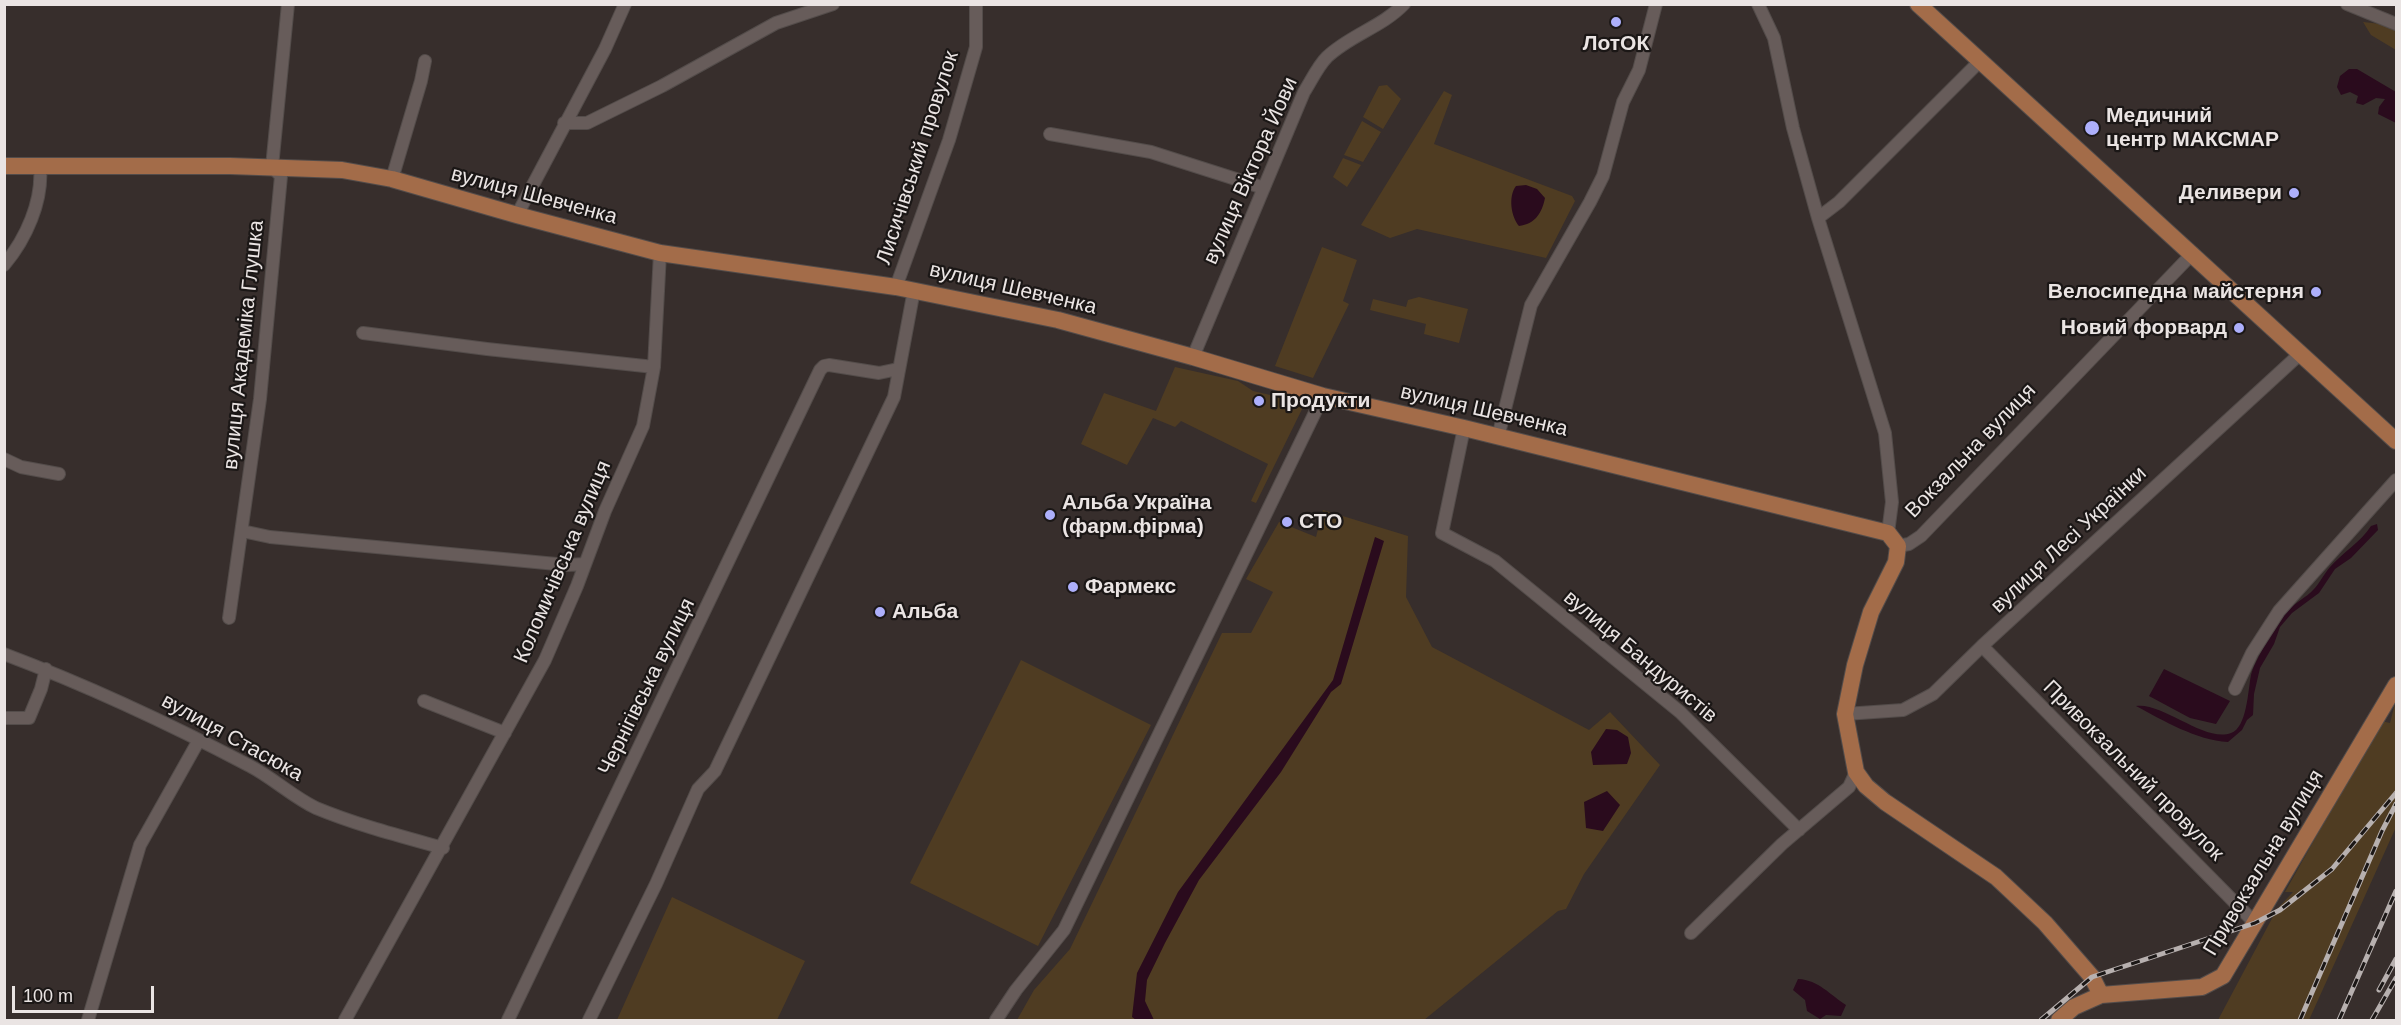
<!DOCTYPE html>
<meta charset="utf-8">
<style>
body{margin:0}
#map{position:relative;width:2401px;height:1025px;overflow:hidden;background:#372e2c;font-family:Arial,sans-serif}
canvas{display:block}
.frame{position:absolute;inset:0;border:6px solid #eae4e3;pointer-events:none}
.scale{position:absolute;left:12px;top:986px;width:142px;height:27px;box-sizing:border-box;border:3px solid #eae4e3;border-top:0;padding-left:8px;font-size:18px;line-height:21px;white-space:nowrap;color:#eae4e3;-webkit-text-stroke:4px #1b1716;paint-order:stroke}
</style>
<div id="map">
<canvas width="2401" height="1025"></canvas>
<div class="frame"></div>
<div class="scale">100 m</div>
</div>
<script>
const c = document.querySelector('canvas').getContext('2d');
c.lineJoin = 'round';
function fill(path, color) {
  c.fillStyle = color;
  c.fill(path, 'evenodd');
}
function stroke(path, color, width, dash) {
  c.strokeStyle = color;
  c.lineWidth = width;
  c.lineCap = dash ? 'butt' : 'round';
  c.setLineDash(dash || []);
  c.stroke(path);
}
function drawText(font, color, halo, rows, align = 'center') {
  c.font = font + ' Arial,sans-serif';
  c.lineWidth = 4.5;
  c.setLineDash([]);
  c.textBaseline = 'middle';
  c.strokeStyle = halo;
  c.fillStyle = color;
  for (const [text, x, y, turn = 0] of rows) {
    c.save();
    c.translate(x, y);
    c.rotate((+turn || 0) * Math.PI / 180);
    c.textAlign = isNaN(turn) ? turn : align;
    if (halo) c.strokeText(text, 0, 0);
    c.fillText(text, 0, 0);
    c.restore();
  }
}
const green = new Path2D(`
 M2363 22 2381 24 2396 30V50L2371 35Z
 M1387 85 1401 99 1383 129 1363 117 1379 86Z
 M1444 91 1452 95 1434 144 1572 196 1575 201 1546 258 1417 229 1390 238 1361 225Z
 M1362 121 1381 132 1363 162 1344 155Z
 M1343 158 1361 165 1347 187 1333 177Z
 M1322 247 1357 260 1343 301 1349 304 1313 378 1275 366Z
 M1419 297 1468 309 1459 343 1424 334 1426 324 1370 310 1373 299 1406 307 1408 300Z
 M1175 367 1238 381 1253 391 1305 403 1256 503 1251 501 1268 464 1181 421 1175 427 1153 418 1127 465 1081 444 1104 393 1156 411Z
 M1323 510 1408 536 1406 597 1432 647 1589 730 1610 712 1660 765 1584 874 1566 909 1558 911 1424 1020H1017L1034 990 1070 949 1222 633H1251L1273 592 1246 579 1279 522 1316 537Z
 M1021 660 1151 725 1038 946 910 883Z
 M2396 700V827L2309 1020H2218L2277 909 2293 892H2285L2381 721 2390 723Z
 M672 897 805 961 777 1020H617Z`);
const water = new Path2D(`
 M2349 69H2357L2396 92V123L2378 114 2379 107 2385 99 2376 98 2363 105 2356 103 2358 96 2350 92 2341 95 2337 87 2340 76Z
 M1526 185 1537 189 1545 198C1542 213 1535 224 1519 226 1511 217 1508 196 1516 186Z
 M2377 524 2378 530 2351 558 2335 569 2319 593 2292 613 2280 627 2274 644 2260 668 2254 694 2253 715 2247 720 2242 730 2228 742C2196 740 2164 721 2136 706 2163 702 2205 743 2231 733 2247 728 2248 690 2251 675 2254 663 2263 650 2268 638 2273 629 2279 619 2286 612 2294 603 2306 598 2314 589 2319 584 2324 574 2330 567 2342 553 2361 542 2371 526Z
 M1375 537 1384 541 1341 684 1331 692 1281 772 1199 880 1165 943 1147 980 1145 1001 1154 1020H1136L1132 1017 1137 973 1178 892 1333 680Z
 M2164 669 2230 701 2216 724 2190 718 2149 696Z
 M1606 729 1617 730 1628 737 1631 753 1627 764 1593 765 1591 752Z
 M1607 791 1620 805 1603 831 1586 828 1584 802Z
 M1798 979C1819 980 1830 995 1846 1005L1841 1016 1826 1015 1820 1019 1807 1011 1805 1000 1793 990Z`);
const minor = new Path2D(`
 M1758 4 1774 38 1793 128 1818 218 1885 433 1892 502 1888 533
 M2347 4 2396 24
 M564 123H587L662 86 776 23 833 4
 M1050 134 1151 152 1264 188
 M392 179 421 81 425 61
 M517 215 605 49 625 4
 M1818 218 1839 202 1979 62
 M4 265C26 239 43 201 40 167
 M896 287 949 140 965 85 976 47V4
 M1193 357 1304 92C1311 81 1318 66 1327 57 1350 35 1382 27 1404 4
 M654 367 660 253
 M1464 428 1442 533 1495 561 1680 712 1799 830
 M1498 437 1531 305 1590 202 1603 176 1623 102 1639 70 1656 4
 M4 459 21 467 59 474
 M242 531 270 537 567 565 585 564
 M1898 546 1909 544 1921 536 2193 253
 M229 618 260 399 281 176 272 167 288 4
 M1982 646 2255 923
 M4 654C89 686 170 724 250 766 273 778 293 797 316 808 357 825 400 836 443 848
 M2235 689 2252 653 2279 611 2396 480
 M424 701 505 733
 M1845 714 1903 710 1933 694 1982 646 2301 353
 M4 718H29L41 689 46 669
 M1691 933 1782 844 1849 787 1856 772
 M88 1020 140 845 199 740
 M345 1020 545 660 577 586 605 511 643 426 654 367 487 349 363 333
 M508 1020 820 370 824 366 829 365 879 373 898 369
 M589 1020 656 884 698 789 715 771 894 397 914 290
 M996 1020 1016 990 1064 930 1323 396`);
const major = new Path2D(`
 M1918 4 2396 441
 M4 166H230L342 170 392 179 517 215 660 253 896 287 1058 320 1193 357 1323 396 1464 428 1888 533 1898 546 1896 562 1871 612 1855 665 1845 714 1856 772 1866 786 1885 802 1996 877 2045 923 2092 977 2101 995
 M2059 1020 2074 1007 2101 995 2202 987 2223 976 2396 685`);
const rail = new Path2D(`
 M2379 990 2396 959
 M2041 1020 2092 977 2255 923 2280 910 2332 869 2396 793
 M2300 1020 2382 831 2396 804
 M2339 1020 2396 891
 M2372 1020 2396 978`);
const markers = [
 [1616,22,6,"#adaffb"],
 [2092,128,8,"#adaffb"],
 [2294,193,6,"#adaffb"],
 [2316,292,6,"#adaffb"],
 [2239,328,6,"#adaffb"],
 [1259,401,6,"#adaffb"],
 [1050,515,6,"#adaffb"],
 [1287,522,6,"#adaffb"],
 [1073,587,6,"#adaffb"],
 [880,612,6,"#adaffb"]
];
const poiNames = [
 ["ЛотОК",1616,44,"center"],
 ["Медичний",2106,116],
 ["центр МАКСМАР",2106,140],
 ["Деливери",2282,193,"right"],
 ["Велосипедна майстерня",2304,292,"right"],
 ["Новий форвард",2227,328,"right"],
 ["Продукти",1271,401],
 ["Альба Україна",1062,503],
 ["(фарм.фірма)",1062,527],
 ["СТО",1299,522],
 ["Фармекс",1085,587],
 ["Альба",892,612]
];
const streetNames = [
 ["Лисичівський провулок",918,158,-72],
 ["вулиця Віктора Йови",1251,171,-66],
 ["вулиця Шевченка",534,196,15],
 ["вулиця Шевченка",1013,289,13],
 ["вулиця Академіка Глушка",244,345,-84],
 ["вулиця Шевченка",1484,411,13],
 ["Вокзальна вулиця",1971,451,-46],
 ["вулиця Лесі Українки",2069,540,-43],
 ["Коломичівська вулиця",563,562,-67],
 ["вулиця Бандуристів",1640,657,40],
 ["Чернігівська вулиця",647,687,-64],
 ["вулиця Стасюка",232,738,29],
 ["Привокзальний провулок",2133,771,45],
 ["Привокзальна вулиця",2264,863,-59]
];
fill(green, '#4f3c22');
fill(water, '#2a0b1d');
stroke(minor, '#534c4a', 14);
stroke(major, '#534c4a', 18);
stroke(minor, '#675c5a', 12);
stroke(major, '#a36c49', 16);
stroke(rail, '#b7b0af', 5);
stroke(rail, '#1b1716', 3, [9]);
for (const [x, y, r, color] of markers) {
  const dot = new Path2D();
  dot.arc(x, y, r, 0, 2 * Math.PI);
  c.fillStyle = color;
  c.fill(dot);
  stroke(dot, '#1b1716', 2);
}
drawText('bold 21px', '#eae4e3', '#1b1716', poiNames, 'left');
drawText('21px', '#eae4e3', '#1b1716', streetNames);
</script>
